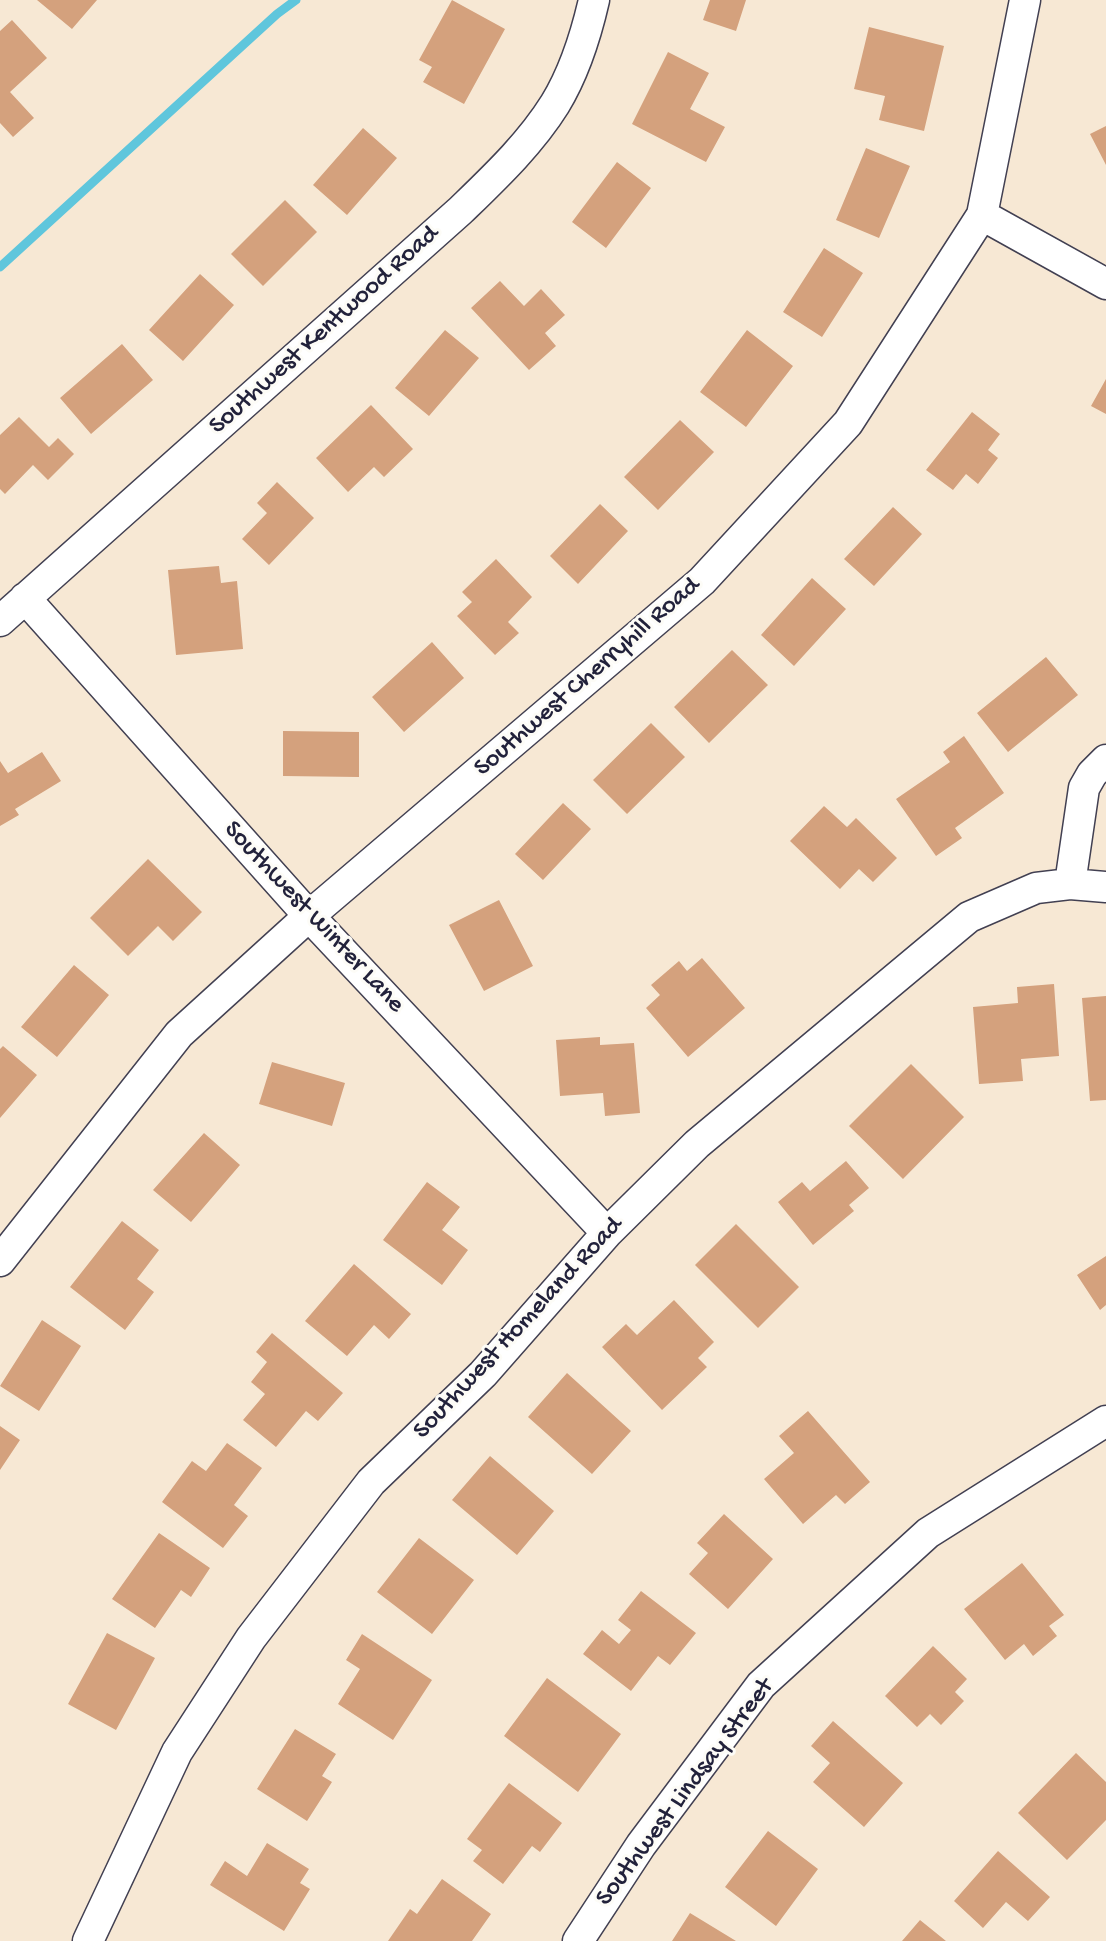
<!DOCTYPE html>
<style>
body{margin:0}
canvas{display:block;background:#f7e8d4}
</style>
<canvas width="1106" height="1941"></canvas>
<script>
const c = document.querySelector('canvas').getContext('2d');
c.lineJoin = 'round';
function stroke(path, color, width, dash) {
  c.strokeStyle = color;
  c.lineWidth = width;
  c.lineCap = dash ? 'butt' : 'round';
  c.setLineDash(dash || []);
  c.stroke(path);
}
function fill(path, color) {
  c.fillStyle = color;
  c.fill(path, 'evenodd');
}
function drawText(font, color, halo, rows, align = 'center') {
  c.font = font + ' "Gochi Hand",sans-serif';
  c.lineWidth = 6;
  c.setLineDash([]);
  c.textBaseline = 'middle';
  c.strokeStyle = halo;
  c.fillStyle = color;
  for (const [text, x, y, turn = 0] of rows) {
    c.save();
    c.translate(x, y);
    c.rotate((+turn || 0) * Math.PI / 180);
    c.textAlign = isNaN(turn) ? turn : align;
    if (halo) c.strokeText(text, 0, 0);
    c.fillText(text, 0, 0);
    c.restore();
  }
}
const stream = new Path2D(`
 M0 267 277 14 296 0`);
const building = new Path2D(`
 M37 0H97L72 29Z
 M452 0 505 29 464 104 423 82 432 67 419 60Z
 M710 0H746L736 31 703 20Z
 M12 20 47 58 10 92 34 118 13 137 0 123V31Z
 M869 27 944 46 924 131 879 120 885 96 854 89Z
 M668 52 709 73 690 109 725 127 706 162 632 124Z
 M1106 126V165L1090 134Z
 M363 128 397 158 347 215 313 185Z
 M866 148 910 166 879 238 836 220Z
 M617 162 651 188 606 248 572 222Z
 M285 200 317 232 263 286 231 254Z
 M824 248 863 273 822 337 783 312Z
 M200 274 234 305 183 361 149 330Z
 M500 281 524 306 541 289 565 315 545 333 556 346 529 370 471 308Z
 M445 330 479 358 429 416 395 388Z
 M747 330 793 366 746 427 700 392Z
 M122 344 153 380 91 434 60 398Z
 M1106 379V414L1091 406Z
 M371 405 413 449 384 477 374 467 348 492 316 458Z
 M972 412 1000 434 988 450 998 458 978 484 966 474 953 490 926 470Z
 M19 417 49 447 58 438 74 454 48 480 33 465 5 494 0 489V435Z
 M680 420 714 452 658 510 624 477Z
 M277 482 314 518 269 565 242 539 267 513 257 503Z
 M600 504 628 531 578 584 550 556Z
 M893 507 922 534 874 586 844 559Z
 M496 559 532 597 508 622 519 633 495 655 457 616 472 602 462 592Z
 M219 566 221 583 237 581 243 649 176 655 168 570Z
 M812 578 846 609 794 666 761 635Z
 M432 642 464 678 404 732 372 697Z
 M732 650 768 685 709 743 674 707Z
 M1046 657 1078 695 1008 752 977 713Z
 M651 723 685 757 627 814 593 780Z
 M283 731 359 732V777L283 776Z
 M964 736 1004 793 955 828 962 838 936 856 896 799 950 762 943 752Z
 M42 752 61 781 15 809 19 815 0 826V761L8 773Z
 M563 803 591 829 543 880 515 854Z
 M824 806 847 827 856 818 897 858 873 882 859 869 840 889 790 841Z
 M148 859 202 912 173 941 158 926 128 956 90 918Z
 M499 900 533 966 484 991 449 925Z
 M702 958 745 1008 688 1057 646 1008 660 995 651 985 679 961 687 971Z
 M74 965 109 995 57 1057 21 1027Z
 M1054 984 1059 1056 1021 1059 1023 1081 979 1084 973 1007 1018 1003 1017 987Z
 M1106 996V1100L1090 1101 1082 998Z
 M600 1037V1045L634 1043 640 1113 605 1116 603 1093 560 1096 556 1040Z
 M3 1046 37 1075 0 1118V1049Z
 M272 1062 345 1083 332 1126 259 1104Z
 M911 1064 964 1117 903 1179 849 1126Z
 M204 1133 240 1165 191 1222 153 1190Z
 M846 1161 869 1188 849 1205 854 1211 813 1245 778 1202 802 1182 810 1191Z
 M427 1182 460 1207 442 1230 468 1250 442 1285 383 1240Z
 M122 1221 159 1250 137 1279 154 1292 125 1330 70 1287Z
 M736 1224 799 1287 758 1328 695 1265Z
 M1106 1256V1305L1100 1310 1077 1275Z
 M354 1264 411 1314 389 1339 374 1325 347 1356 305 1321Z
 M674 1300 714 1342 698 1358 707 1367 662 1410 602 1347 626 1324 637 1335Z
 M42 1320 81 1346 39 1411 0 1386Z
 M272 1333 343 1393 318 1421 306 1411 276 1447 243 1420 265 1394 251 1382 267 1362 256 1352Z
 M567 1373 631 1431 592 1474 528 1417Z
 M808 1411 870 1482 845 1504 836 1495 803 1524 764 1479 794 1453 779 1436Z
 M0 1426 20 1440 0 1470Z
 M227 1443 262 1468 234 1505 248 1516 223 1548 162 1502 192 1461 206 1471Z
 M490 1456 554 1511 517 1555 452 1500Z
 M724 1514 773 1559 728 1609 689 1574 708 1553 697 1543Z
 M159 1533 210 1568 191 1597 181 1590 155 1628 112 1599Z
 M419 1538 474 1580 432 1634 377 1592Z
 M1022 1563 1064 1615 1049 1626 1057 1636 1033 1656 1024 1644 1005 1660 964 1609Z
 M641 1591 696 1633 670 1665 658 1656 631 1691 583 1654 602 1630 619 1644 631 1630 618 1620Z
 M107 1633 155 1658 116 1730 68 1704Z
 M362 1634 432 1680 393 1740 338 1704 360 1669 346 1660Z
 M933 1646 967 1679 955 1692 964 1701 941 1725 930 1714 917 1727 885 1696Z
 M547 1678 621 1734 578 1792 504 1736Z
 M833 1721 903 1783 864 1827 813 1782 830 1763 811 1746Z
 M295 1729 336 1754 322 1776 332 1782 307 1821 257 1789Z
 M1076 1753 1106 1782V1820L1067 1860 1018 1813Z
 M509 1783 562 1823 540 1852 532 1846 503 1884 473 1861 482 1850 467 1839Z
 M768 1831 818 1869 776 1926 725 1887Z
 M267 1843 309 1869 300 1883 310 1889 284 1931 210 1885 225 1861 247 1876Z
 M998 1851 1050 1897 1028 1921 1006 1902 983 1928 954 1901Z
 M442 1879 491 1914 472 1941H388L410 1909 417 1914Z
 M690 1913 736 1941H672Z
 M920 1920 946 1941H902Z`);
const minor = new Path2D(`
 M982 215 1106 284
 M25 598 309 916 607 1233
 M0 621 461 210C495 177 530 144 555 104 574 73 586 35 594 0
 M1070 884 1084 788 1092 774 1106 760
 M0 1261 179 1034 309 916 702 581 848 423 982 215 1025 0
 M88 1941 177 1752 251 1638 371 1482 483 1374 607 1233 697 1144 969 917 1036 888 1070 884 1106 887
 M578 1941 641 1845 761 1685 928 1533 1106 1421`);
const streetNames = [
 ["Southwest Kentwood Road",325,331,-42],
 ["Southwest Cherryhill Road",588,678,-41],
 ["Southwest Winter Lane",313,918,47],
 ["Southwest Homeland Road",519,1329,-47],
 ["Southwest Lindsay Street",686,1793,-53]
];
stroke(stream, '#5fc6dc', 9);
fill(building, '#d4a17d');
stroke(minor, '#424052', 33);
stroke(minor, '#fff', 30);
drawText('26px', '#22223b', '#fdfcf7', streetNames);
</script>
